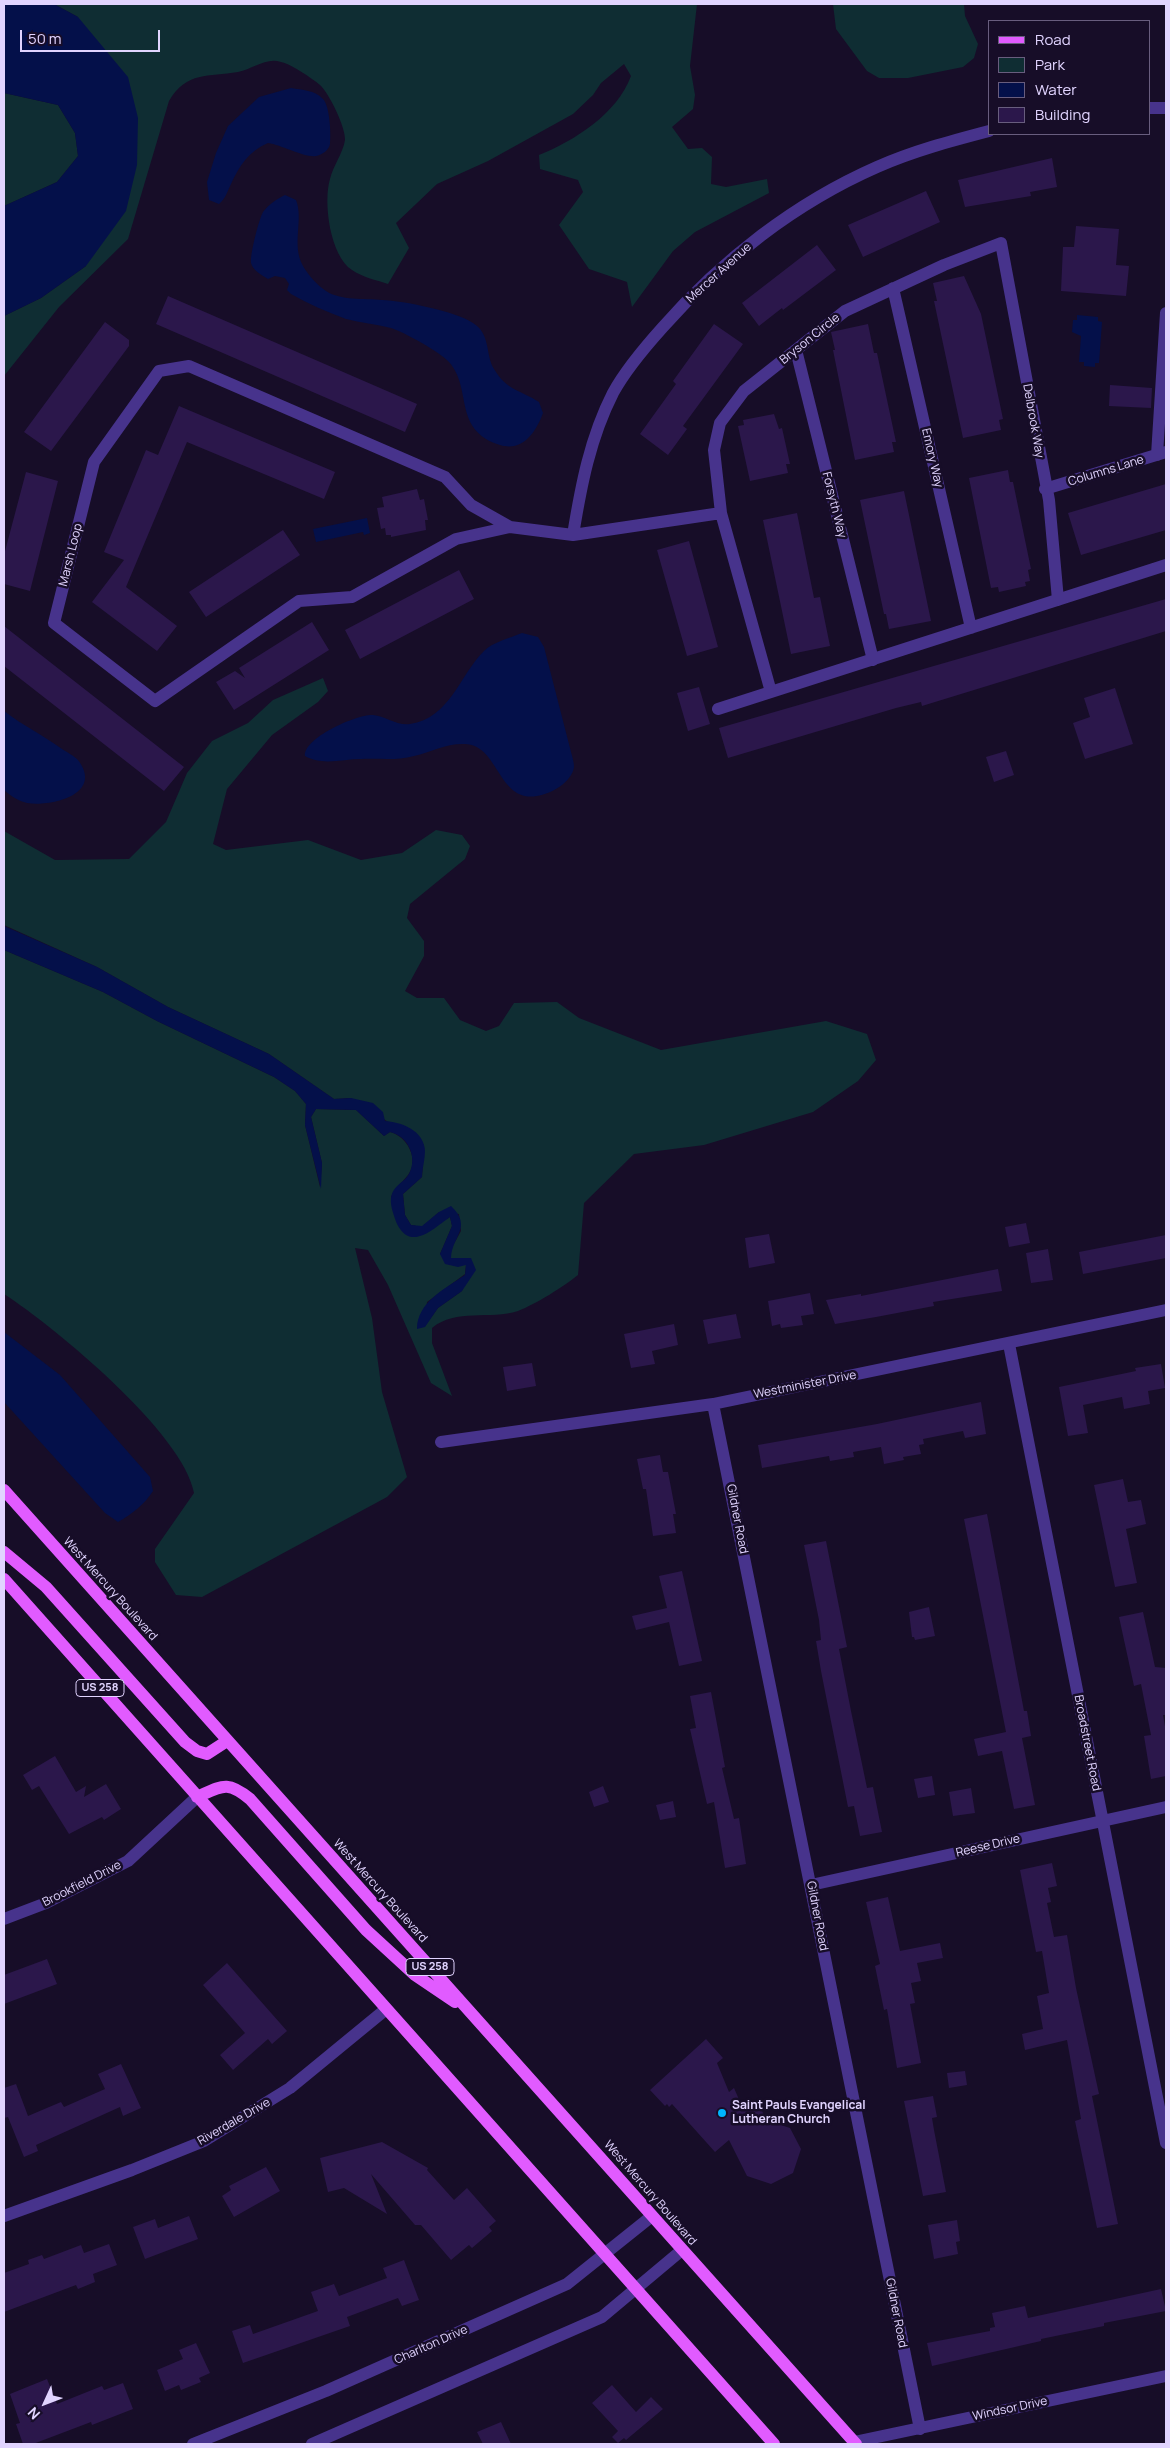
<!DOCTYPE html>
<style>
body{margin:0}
#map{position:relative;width:1170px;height:2448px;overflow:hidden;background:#170d28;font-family:Manrope,sans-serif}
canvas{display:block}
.frame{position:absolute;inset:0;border:5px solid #e1d4ff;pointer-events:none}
.legend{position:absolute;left:988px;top:20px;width:162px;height:115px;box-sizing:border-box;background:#170d28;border:1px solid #685d7e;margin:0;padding:6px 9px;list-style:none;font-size:15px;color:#e1d4ff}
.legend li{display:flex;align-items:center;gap:10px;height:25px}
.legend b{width:25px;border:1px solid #685d7e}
.north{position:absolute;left:20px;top:2378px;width:50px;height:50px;-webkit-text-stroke:4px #170d28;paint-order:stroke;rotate:227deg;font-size:14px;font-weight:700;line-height:20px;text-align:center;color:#e1d4ff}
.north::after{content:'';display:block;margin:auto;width:18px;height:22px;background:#e1d4ff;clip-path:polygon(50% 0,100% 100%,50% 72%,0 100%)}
.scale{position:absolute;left:20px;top:30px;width:140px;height:22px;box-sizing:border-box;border:2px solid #e1d4ff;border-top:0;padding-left:6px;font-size:15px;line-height:18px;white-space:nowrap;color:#e1d4ff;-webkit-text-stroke:4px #170d28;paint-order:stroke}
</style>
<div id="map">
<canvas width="1170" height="2448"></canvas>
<div class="frame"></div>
<ul class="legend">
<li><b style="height:6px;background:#e15bff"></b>Road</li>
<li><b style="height:14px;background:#0f2d33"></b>Park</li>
<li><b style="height:14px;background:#04104a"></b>Water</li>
<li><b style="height:14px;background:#2b174b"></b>Building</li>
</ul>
<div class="north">N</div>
<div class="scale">50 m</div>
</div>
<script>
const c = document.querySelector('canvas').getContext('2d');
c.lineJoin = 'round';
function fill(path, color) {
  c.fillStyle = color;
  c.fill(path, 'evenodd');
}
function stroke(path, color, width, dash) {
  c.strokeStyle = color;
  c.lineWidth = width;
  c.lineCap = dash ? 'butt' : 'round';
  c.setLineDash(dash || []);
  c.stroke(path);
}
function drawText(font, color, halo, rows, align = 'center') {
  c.font = font + ' Manrope,sans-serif';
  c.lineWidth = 5;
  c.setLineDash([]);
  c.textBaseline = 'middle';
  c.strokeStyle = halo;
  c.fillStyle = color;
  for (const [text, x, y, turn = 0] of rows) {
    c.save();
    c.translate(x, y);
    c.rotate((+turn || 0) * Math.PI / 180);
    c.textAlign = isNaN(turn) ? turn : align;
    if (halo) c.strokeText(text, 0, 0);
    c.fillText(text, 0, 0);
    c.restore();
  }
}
const green = new Path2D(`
 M54 4H697L690 66 695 95 693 109 672 127 688 149 702 148 712 157 711 184 726 187 767 179 769 193 695 232 673 251 632 307 627 282 589 269 559 225 583 192 578 180 540 169 539 155C574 141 617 114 631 76L624 64 601 83 593 95 573 114 488 161 437 184 396 223 409 248 388 284C376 280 362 277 352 270 330 256 323 202 330 179 333 166 343 153 345 140 346 128 329 93 320 85 313 79 291 64 281 62 266 57 253 69 238 72 208 77 187 71 169 101L128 239 59 307 4 376V316L41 298 86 266 78 17Z
 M833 4H964L965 16 978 44 974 58 963 67 908 78H879L867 71 836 29Z
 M4 93 58 105 75 133 78 156 57 182 4 206Z
 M323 678 328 691 318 702 272 735 227 789 213 844 226 850 308 840 361 860 402 853 436 830 462 835 470 846 465 859 410 904 407 918 424 941V956L405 991 417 998H444L460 1020 486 1031 499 1026 514 1003 557 1002 579 1018 661 1050 826 1021 867 1034 876 1060 858 1081 813 1112 704 1145 634 1154 584 1203 578 1275C563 1287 536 1304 518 1311 490 1320 456 1308 432 1328V1343L452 1396 431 1383 388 1285 368 1250 355 1248 372 1318 382 1392 407 1477 387 1497 202 1597 176 1595 155 1562V1549L194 1493C184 1434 55 1327 4 1294V950L103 992 157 1021 274 1077 295 1091 306 1104 305 1125 320 1187 322 1163 311 1117 316 1109 356 1110 384 1136 390 1132C407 1136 420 1160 408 1175 401 1184 396 1187 391 1197L414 1237 450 1217 452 1226 440 1254 466 1265 465 1274 427 1302 425 1326 438 1308 462 1291 471 1258H451V1249L461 1231 459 1214 439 1212 422 1227 411 1225 405 1215 403 1194 422 1177 424 1145 351 1098 334 1099 269 1054 168 1007 97 967 4 925V831L55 860 129 859 166 822 187 773 212 741 248 723 273 700Z`);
const water = new Path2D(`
 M4 4H54L78 17 128 77 138 118 137 165 126 211 86 266 41 298 4 316V206L57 182 78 156 75 133 58 105 4 93Z
 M291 88C302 90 315 90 323 99 330 106 331 134 330 144 329 150 322 155 316 156 305 158 282 145 268 143 249 151 239 166 231 184 227 192 226 198 219 204L209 200 207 182 216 153 228 126 259 97Z
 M285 195 296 200C304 220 291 244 303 266 309 276 317 285 326 291 341 301 364 298 382 300 404 301 455 311 473 323 491 334 485 354 494 369 507 391 521 390 539 402L543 413C536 432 523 452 500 445 452 430 473 389 449 362 440 352 404 332 391 328 376 324 361 323 346 319 327 312 309 304 291 294L287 290 289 284 285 278 275 276 268 279C262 275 253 271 251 263 250 254 259 219 263 212 269 204 277 199 285 195Z
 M1077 315 1098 317V321L1102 322 1099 363H1095V367L1084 366V362H1079L1081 336 1072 332 1073 320H1077Z
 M367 518 370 533 364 535 363 532 316 542 313 529Z
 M522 633 538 637 544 647 571 752C572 756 574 762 574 767 572 782 551 794 537 796 498 803 499 745 465 744 447 743 432 752 414 756 396 761 379 758 361 759 343 759 322 766 305 756 303 738 357 714 373 715 385 716 397 726 410 724 450 718 459 676 484 651 493 642 510 638 522 633Z
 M4 711C22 725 43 735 62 749 67 752 74 756 78 760 104 794 52 807 27 803 18 801 11 796 4 790Z
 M4 926 97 967 168 1007 269 1054 334 1099 351 1098 373 1103 383 1112 385 1121C400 1122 420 1129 424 1145 427 1153 422 1168 422 1177L403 1194 405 1215 411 1225 422 1226 439 1212 451 1206C473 1227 452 1236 451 1258H471L476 1270 462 1291 438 1308 425 1327 417 1329C417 1302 445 1289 465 1275L466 1265 458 1267 445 1264 440 1254 452 1226 450 1217C434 1228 411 1252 397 1224 394 1216 390 1206 391 1198 393 1185 404 1183 409 1174 418 1157 408 1136 390 1132L384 1136 356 1110 316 1109 311 1117 322 1163 321 1189 305 1125 306 1104 295 1091 274 1077 157 1021 103 992 4 950Z
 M4 1332 60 1375 150 1477 153 1491C144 1505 132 1514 118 1522L105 1513 4 1402Z`);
const building = new Path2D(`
 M1052 158 1057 187 1030 192 1031 196 965 207 958 180Z
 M926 191 940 222 863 257 848 225Z
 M1076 226 1119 229 1116 265 1129 266 1126 296 1061 291 1063 247H1074Z
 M817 245 836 270 783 310 782 308 759 326 742 303Z
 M964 276 981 314 1003 419 999 420 1001 430 963 438 934 301H937L933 283Z
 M168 296 417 404 405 432 156 324Z
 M105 322 129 340V346L51 451 24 432Z
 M714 324 743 344 683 426 687 429 668 455 640 434 676 384 673 381Z
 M868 324 874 353H877L896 442H892L894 452 855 460 833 350H835L831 332Z
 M1110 385 1152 388 1151 408 1109 406Z
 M179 406 335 472 324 499 187 442 126 587 177 626 157 651 92 602 124 560 104 552 146 450 158 455Z
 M774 414 779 429 782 428 790 464H786L788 473 750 481 738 426 744 425 743 420Z
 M1008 470 1010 482H1013L1031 569 1028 570 1030 581 1025 582 1026 586 999 592 998 587 991 588 969 478Z
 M26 472 58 481 30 591 4 584V555Z
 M1166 484V530L1081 555 1068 513Z
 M417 489 420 500 424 499 428 520H425L426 530 391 537V535H386L385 528 381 529 377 508 384 507 382 497Z
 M904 491 931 621 889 629 886 614H884L860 500Z
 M797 513 814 598 820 597 830 646 791 654 763 520Z
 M283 530 300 555 206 617 189 592Z
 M689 541 718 647 687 656 657 550Z
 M459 570 474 599 360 659 345 630Z
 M1166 599V631L922 706 921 702 896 708 728 758 719 728Z
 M312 622 329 650 234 710 216 682 235 671 245 678 239 668Z
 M4 626 184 767 164 791 4 666Z
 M699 687 710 724 688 731 677 693Z
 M1115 688 1133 744 1085 759 1073 723 1090 717 1084 698Z
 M1006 751 1014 775 994 782 986 757Z
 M1026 1223 1030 1243 1009 1247 1005 1227Z
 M769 1234 775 1263 749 1268 745 1238Z
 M1166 1235V1258L1083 1274 1079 1252Z
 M1048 1249 1053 1280 1031 1283 1026 1253Z
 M998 1269 1002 1291 933 1302 934 1306 876 1317 835 1324 826 1300 861 1294V1296Z
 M810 1293 814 1314 801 1316 803 1325 781 1328 780 1324 772 1326 768 1301Z
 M736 1314 741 1338 708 1344 703 1320Z
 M674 1324 678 1345 652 1351 655 1364 631 1368 624 1334Z
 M532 1363 536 1386 507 1391 503 1367Z
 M1161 1364 1165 1388 1148 1391 1150 1404 1124 1409 1122 1397 1083 1405 1088 1433 1068 1436 1059 1387 1136 1371 1135 1368Z
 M981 1402 986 1434 965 1438 963 1431 923 1439 924 1444 919 1445 921 1454 903 1457 904 1460 884 1464 881 1447 853 1452 854 1457 830 1461 829 1456 762 1468 758 1445 877 1424Z
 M660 1455 663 1472H668L676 1514H673L676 1533 653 1536 646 1489H643L637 1459Z
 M1123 1479 1128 1502 1141 1500 1146 1524 1126 1529 1137 1583 1115 1587 1094 1485Z
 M987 1514 1024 1711H1027L1031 1736 1022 1738 1035 1805 1014 1809 1002 1751 978 1756 974 1739 1006 1732 964 1519Z
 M826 1541 847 1647 839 1649 851 1711 867 1788 873 1787 882 1832 860 1836 854 1806 848 1807 821 1671 816 1641 821 1640 819 1620 804 1545Z
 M682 1571 702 1661 679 1666 669 1622 636 1630 632 1616 667 1608 659 1576Z
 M929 1607 935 1636 915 1640 914 1637H912L909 1612Z
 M1143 1612 1155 1667 1166 1668V1715H1163L1166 1732V1776L1151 1779 1144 1736 1151 1735 1141 1684 1134 1686 1119 1617Z
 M711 1692 725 1767 722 1768 734 1819 739 1818 746 1864 725 1868 714 1802 707 1804 690 1729 696 1728 690 1696Z
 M55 1756 76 1792 86 1786 84 1797 106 1784 121 1809 104 1820 102 1817 69 1834 39 1786 32 1790 23 1775Z
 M932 1776 935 1795 918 1798 914 1779Z
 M603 1786 609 1802 594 1807 589 1792Z
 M971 1788 975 1813 953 1816 949 1792Z
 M673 1801 676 1817 660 1820 656 1805Z
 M1052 1863 1057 1886 1048 1888 1051 1902 1047 1903 1054 1937 1067 1935 1076 1988 1099 2094 1092 2096 1118 2224 1097 2228 1075 2121 1081 2119 1067 2040 1025 2050 1022 2034 1043 2029 1037 1996 1049 1993 1042 1951 1036 1952 1020 1870Z
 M888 1897 900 1951 940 1943 943 1958 917 1963 921 1981 911 1983 915 2003 910 2004 921 2063 897 2068 887 2009 884 2010 875 1966 880 1964 866 1902Z
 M47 1959 57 1984 4 2004V1975Z
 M227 1963 287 2031 272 2044 268 2039 233 2070 220 2055 245 2033 203 1985Z
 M706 2039 723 2058 717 2063 729 2092 734 2088 744 2111 759 2104 766 2120 790 2128 801 2149 793 2173 771 2184 747 2176 729 2140 715 2152 672 2104 669 2107 667 2104 665 2106 650 2090Z
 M121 2064 141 2108 123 2116 120 2107 36 2145 38 2151 24 2157 8 2117 4 2118V2088L16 2084 28 2116 61 2102 64 2107 105 2089 98 2074Z
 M965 2071 967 2085 949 2088 947 2073Z
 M933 2096 937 2117 932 2118 934 2130 946 2192 923 2196 904 2101Z
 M382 2142 428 2168 427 2170 454 2200 467 2188 496 2221 489 2227 492 2231 472 2248 469 2245 451 2260 421 2225H415L371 2174 387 2214 344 2188 328 2192 320 2158Z
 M266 2167 280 2191 234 2217 222 2196 231 2190 229 2186Z
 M189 2216 198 2239 145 2259 133 2227 155 2219 158 2228Z
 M957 2220 960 2241 956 2242 958 2254 934 2259 928 2225Z
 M109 2244 117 2265 93 2274 95 2282 78 2289 76 2285 4 2312V2273L29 2264 28 2260 42 2255 44 2259 81 2245 84 2253Z
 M404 2260 419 2300 402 2306 398 2298 347 2317 350 2326 243 2363 232 2331 250 2325 253 2334 318 2311 311 2292 334 2284 339 2296 387 2278 383 2268Z
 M1161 2289 1166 2311 1104 2323V2326L1041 2339V2341L932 2366 927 2343 990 2331V2328L995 2327 992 2313 1025 2306 1028 2318Z
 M196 2343 210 2373 199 2378 201 2382 181 2390 179 2385 165 2391 157 2370 183 2359 179 2350Z
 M47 2379 57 2404 102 2386 104 2390 123 2383 133 2409 92 2425 91 2422 33 2444H23L16 2424 20 2423 10 2394Z
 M612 2385 636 2412 651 2397 663 2409 626 2440 624 2438 618 2443 612 2437 618 2431 592 2403Z
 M501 2422 511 2444H483L477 2432Z`);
const minor = new Path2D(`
 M1149 108H1166
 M893 288 971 628
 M796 350 873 660
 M189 366 445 477 471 505 510 527 456 539 352 597 299 601 155 701 54 623 94 462 159 371Z
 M1157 455 1166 313
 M1045 489 1166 452
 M510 527 573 535 721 513
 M573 535C581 486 590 438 613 393 626 369 645 347 663 327 722 260 795 203 877 167 913 151 951 141 989 131
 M771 692 721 513 714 450 720 423 744 391 845 311 944 265 1001 243 1049 500 1058 600
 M718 709 1166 565
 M1009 1344 1166 2143
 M713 1404 920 2429
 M441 1442 713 1404 1166 1310
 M811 1885 1166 1807
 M4 1919 46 1903 128 1861 197 1797
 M4 2216 132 2170 204 2141 290 2088 385 2010
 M854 2442 1166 2376
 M193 2444 326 2391 567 2284 652 2216
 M312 2444 602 2317 682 2250`);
const major = new Path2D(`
 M4 1490 856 2444
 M4 1552 46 1587 185 1742 197 1751 207 1754 227 1741
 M4 1579 774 2444
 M197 1797C222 1786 227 1780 250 1799L366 1930 415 1975 455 2002`);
const markers = [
 [722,2113,5,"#00b5ff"]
];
const shields = [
 [100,1688,48],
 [430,1967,48]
];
const shieldNames = [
 ["US 258",100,1688],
 ["US 258",430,1967]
];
const streetNames = [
 ["Mercer Avenue",719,273,-42],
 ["Bryson Circle",810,339,-39],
 ["Delbrook Way",1033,421,80],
 ["Emory Way",932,458,77],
 ["Columns Lane",1106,471,-17],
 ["Forsyth Way",834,505,76],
 ["Marsh Loop",71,555,-76],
 ["Westminister Drive",805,1385,-11],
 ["Gildner Road",737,1519,79],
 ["West Mercury Boulevard",110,1589,48],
 ["Broadstreet Road",1087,1743,79],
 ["Reese Drive",988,1846,-13],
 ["Brookfield Drive",82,1884,-27],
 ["West Mercury Boulevard",380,1891,48],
 ["Gildner Road",817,1916,79],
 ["Riverdale Drive",234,2122,-30],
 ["West Mercury Boulevard",650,2193,49],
 ["Gildner Road",896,2313,79],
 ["Charlton Drive",431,2345,-24],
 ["Windsor Drive",1010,2409,-12]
];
const poiNames = [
 ["Saint Pauls Evangelical",732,2106],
 ["Lutheran Church",732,2120]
];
fill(green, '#0f2d33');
fill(water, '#04104a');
fill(building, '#2b174b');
stroke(minor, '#47338c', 12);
stroke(major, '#e15bff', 12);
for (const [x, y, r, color] of markers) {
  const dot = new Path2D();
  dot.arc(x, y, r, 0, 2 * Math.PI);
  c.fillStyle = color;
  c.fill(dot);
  stroke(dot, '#170d28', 2);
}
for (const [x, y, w] of shields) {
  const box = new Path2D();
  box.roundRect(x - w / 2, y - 8.5, w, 17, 4);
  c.fillStyle = '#170d28';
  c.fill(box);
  stroke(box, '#e1d4ff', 1);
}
drawText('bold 11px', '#e1d4ff', null, shieldNames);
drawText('12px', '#e1d4ff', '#170d28', streetNames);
drawText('bold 12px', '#e1d4ff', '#170d28', poiNames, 'left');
</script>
